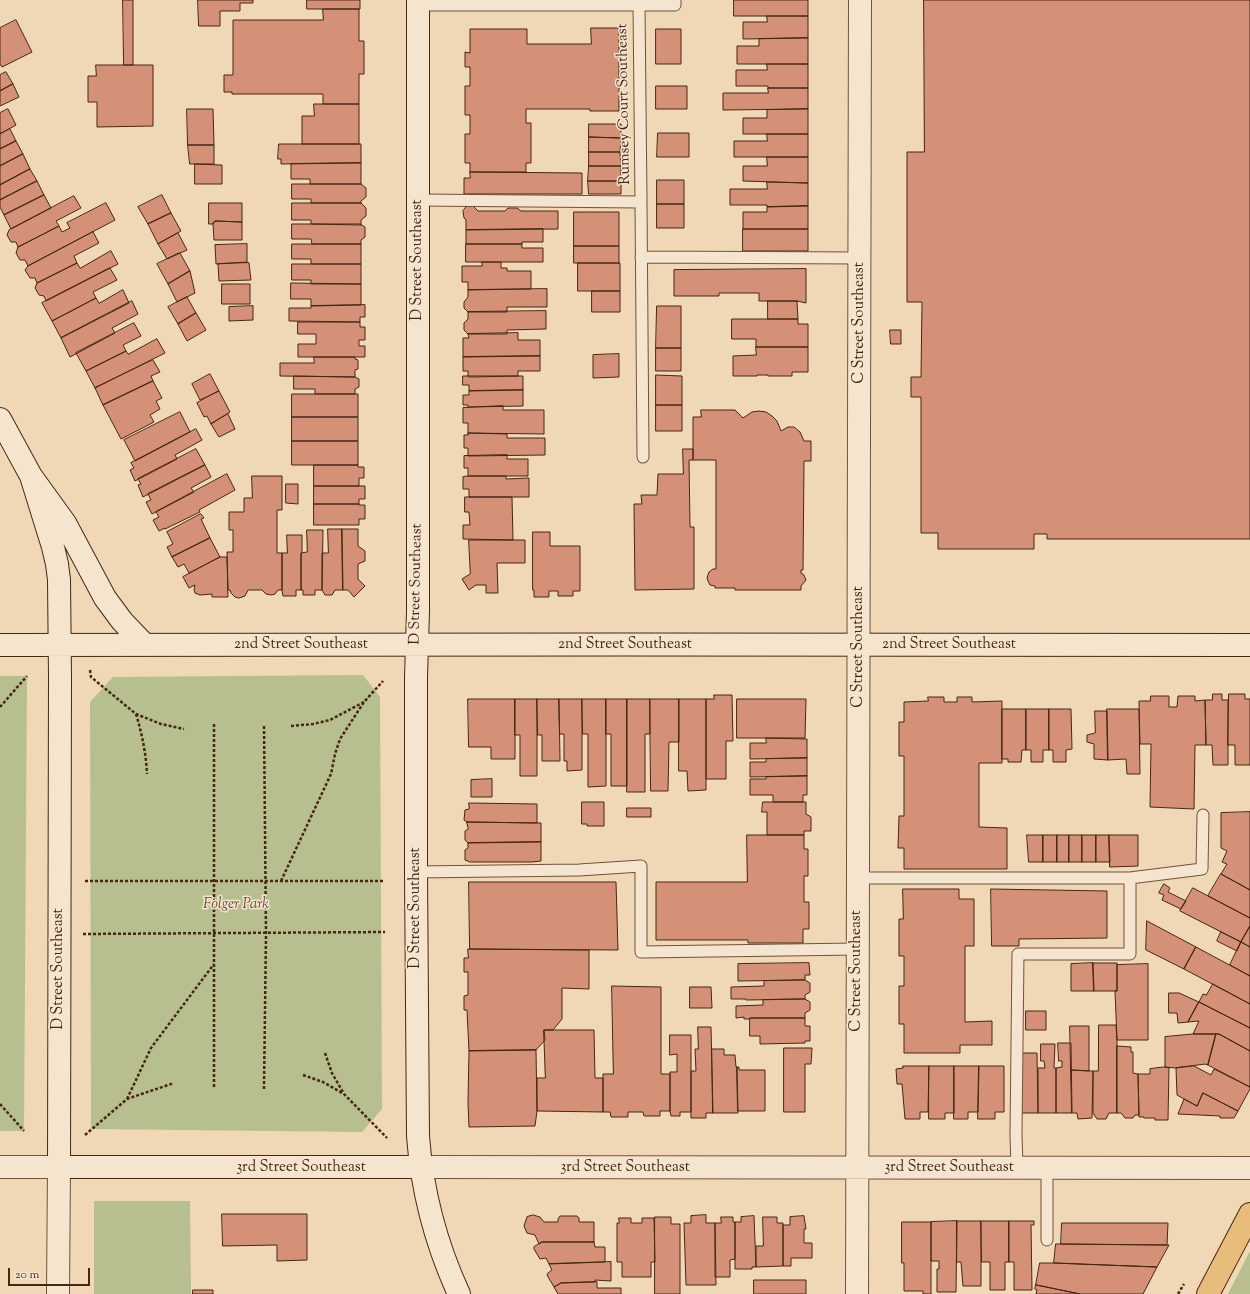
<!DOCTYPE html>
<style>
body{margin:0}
#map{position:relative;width:1250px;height:1294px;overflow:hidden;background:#f0d7b5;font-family:"Sorts Mill Goudy",serif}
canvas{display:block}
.scale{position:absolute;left:8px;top:1268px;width:82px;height:18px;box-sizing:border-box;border:2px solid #472614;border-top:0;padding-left:5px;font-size:12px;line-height:14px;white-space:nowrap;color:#472614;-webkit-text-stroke:3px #f5e5cf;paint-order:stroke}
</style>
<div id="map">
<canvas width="1250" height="1294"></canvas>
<div class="scale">20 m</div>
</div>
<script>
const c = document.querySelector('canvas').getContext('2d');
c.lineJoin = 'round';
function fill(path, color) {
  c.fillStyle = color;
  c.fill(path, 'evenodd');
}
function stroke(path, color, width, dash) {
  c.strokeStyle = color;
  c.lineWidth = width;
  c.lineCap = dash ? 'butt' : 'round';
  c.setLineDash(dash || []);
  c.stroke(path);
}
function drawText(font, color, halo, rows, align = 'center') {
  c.font = font + ' "Sorts Mill Goudy",serif';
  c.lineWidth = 3;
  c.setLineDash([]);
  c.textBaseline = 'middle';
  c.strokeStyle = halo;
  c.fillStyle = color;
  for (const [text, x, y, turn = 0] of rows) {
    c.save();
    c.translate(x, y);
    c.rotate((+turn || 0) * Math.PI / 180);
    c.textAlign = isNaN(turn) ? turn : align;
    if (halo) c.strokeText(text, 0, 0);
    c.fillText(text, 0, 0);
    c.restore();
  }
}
const green = new Path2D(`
 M363 675 380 697 382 1109 362 1132 91 1129 90 702 113 677Z
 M0 676H27L24 1131H0Z
 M94 1201H190L191 1294H94Z
 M1250 1251V1294H1228Z`);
const building = new Path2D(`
 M123 0H133V65H124Z
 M198 0H253V3H240V11H220V26H199Z
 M307 0H360V9H307Z
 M734 0H808V16H734Z
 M924 0H1250V539H1047V534H1034V549H938V533H921V397H911V377H921L922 302H907V152H924Z
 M323 9H359V41H364V74H359V104H323V94H232V92H224V75H233V20H323Z
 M767 16H808V38L743 39V22H767Z
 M16 20 32 52 2 67 0 64V28Z
 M591 28H619V111H590V109H526V123H531V163H526V172H470V163H465V134H470V115H465V86H470V67H465V52L470 53V29H527V44H591Z
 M656 29H681V64H656Z
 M808 38V64H737V46H759V39Z
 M767 64H808V88H768V86H736V70H767Z
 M96 65H153V126L97 127V102H88V76H96Z
 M6 72 13 84 0 91V75Z
 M13 84 19 97 0 106V91Z
 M656 86H687V109H656Z
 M768 88H808V109L723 110V93H768Z
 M314 104H359V144H302V116H314Z
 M8 109 16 125 0 134V113Z
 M187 109H213L214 145H188Z
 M808 109V134H743V118H767V110Z
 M589 124H621V138L589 137Z
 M10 129 16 141 0 149V134Z
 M658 133H689V157H657Z
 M767 134H808V157H734V141H767Z
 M589 137 621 138 620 152H589Z
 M16 141 23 154 0 166V149Z
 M279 144H361V163L281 164V159H278Z
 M188 145H214V164H190Z
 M589 152H620L621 166H589Z
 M23 154 30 169 0 185V166Z
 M767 157H808V183L743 181V166H767Z
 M361 163V184H310V179H291V164Z
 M195 164 222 165V184H195Z
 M589 166H621V181H588Z
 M30 169 37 181 0 200V185Z
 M470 172 582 173V194H464V178H470Z
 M657 180H684V204H657Z
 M37 181 44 195 4 215 0 207V200Z
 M588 181H621V194H589Z
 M767 182 808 183V206L767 207V205H730V189H767Z
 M292 184H361L366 188V197L361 201V203H311V199H292Z
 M44 195 51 208 11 229 4 215Z
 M162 195 171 213 148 224 138 207Z
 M74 196 81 208 56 221 59 226 18 247 16 242H11L7 235 9 230Z
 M106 203 115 220 28 266 25 260H20L16 253 18 247 59 226 62 232 70 228 67 223Z
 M209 203H242V222L215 221 213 224H209Z
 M292 203H361L366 208V216L361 220V225L311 224V220H292Z
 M657 204H684V228H657Z
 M467 206H473L478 211H505L508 208H517L521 211H558V229L466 230V220L464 218 463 211Z
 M808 206V229H743V212H767V207Z
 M574 212H619V246H574Z
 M171 213 181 231 158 244 148 224Z
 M215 221 242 222V240H214L213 224Z
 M292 224H360L365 227V237L361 240V244H312L311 239H292Z
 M543 229V242H522V244H466V230Z
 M743 229H808V251H743Z
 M93 232 99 243 74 256 77 263 37 283 35 278H30L25 270 28 266Z
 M178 233 187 250 167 259 158 244Z
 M247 244V262L216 264 215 245Z
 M292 244H361V264H311V259H292Z
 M466 244H522V248H543V262H466Z
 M574 246H619V263H574Z
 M111 251 118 264 46 301 44 296 39 295 35 288 37 283 77 263 80 268Z
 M179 253H180L190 271 168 284 157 264Z
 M482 262H501V268H507V271H531V289L468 290V282H462V266H482Z
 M249 263 251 280 219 281 218 264Z
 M578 263H620V291H578Z
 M292 264H361V284H311V280H292Z
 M110 268 117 280 93 292 96 298 52 321 42 303Z
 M806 269V303L797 301H759V293H719V296H674V270Z
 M190 271 195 293 177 302 168 284Z
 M291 283 361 284V305L311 306V299H291Z
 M222 284H250V304H222Z
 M547 289V307H507V312H468L464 308V302L468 297V290Z
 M123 290 129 303 61 338 52 321 96 298 99 303Z
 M592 291H620V312H592Z
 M187 297 196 313 178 324 168 307Z
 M132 301 138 314 112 328 115 333 70 357 61 338Z
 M768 301H797L798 319H768Z
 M365 305V317H360V322L289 321V308H311V306Z
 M253 306V320L229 321V307Z
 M657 306H681V348H656Z
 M546 311V329L507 330V334H468L464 330V323L468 319V312Z
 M196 313 206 330 187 341 178 324Z
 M732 319H798V324H808V347H756V339H732Z
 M298 322H360V327H365V340H359V346H365V357H298V344H316V334H298Z
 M134 323 141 336 123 345 126 351 86 371 76 353Z
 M890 330H901V344H891Z
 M518 333V340H540V356L463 357V338H469L468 334Z
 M157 339 165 353 95 388 86 371 126 351 128 354Z
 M756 347H808V372H792V376H768V375H757V376H733V356L756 355Z
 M656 348H681V371H656Z
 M619 354V377L593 378V355Z
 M540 356V371H518V376L470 377 468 376V371H463V357Z
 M314 357H355V359L358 360V369L355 370V377L280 376V363H314Z
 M153 360 160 372 151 376 153 381 103 405 95 388Z
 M210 374 219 391 200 400 192 384Z
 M656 375 682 376V405H656Z
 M294 376 355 377 359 379V387L355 389V394H315V389H294Z
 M463 376H523V390L469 391V385H463Z
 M153 381 162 398 156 401 160 409 150 415 154 422 121 439 103 405Z
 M523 390V406L468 407V405H463V395H469V391Z
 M219 391 230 412 211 424 207 416 204 417 197 403Z
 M292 394H358V417H292Z
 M656 405H682V431H656Z
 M503 406V410H544V434L468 433V423H463V408Z
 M701 410H735L743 418 752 412 759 411 766 412 772 416 777 421 781 431 788 427H794L800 432 804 441H811V461H804L803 570H801V573L804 575 806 580 801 586V590H735V588H715V586L710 585 708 581 707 578 709 572 713 569H716V460H693V417H701Z
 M180 412 190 432 135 461 124 440Z
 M228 414 235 429 219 437 211 424Z
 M292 417H358V441H292Z
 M196 429 202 440 175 455 177 459 135 481 130 470 134 468 131 463Z
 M468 433 507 434V438H545V455L468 456V448H464V435H468Z
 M292 441H358V465H292Z
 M196 449 205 465 143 497 138 485 141 484 138 479Z
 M683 449H693V460H689L690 527H694V589L635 590 634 504H642L641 495H657L658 474H683Z
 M507 455V459H528V476H468V468H464V456Z
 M205 465 211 477 191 488 194 492 152 514 146 502 151 500 148 494Z
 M314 465H358V467H364V478H359V486H314Z
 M227 474 235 490 199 510 200 512 165 529V528L159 531 153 520 159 517 156 512Z
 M252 476H282V510H277V553H282V590H278L275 594 271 595 266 594 262 590H248L245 596 239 598 235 597 231 593 230 590H228L227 552H233V530H229V512H244V498H252Z
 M468 476H506V479L529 478V497H469V489H463V477Z
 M286 484H298V504L286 503Z
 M314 486H365V499H359V504H314Z
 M465 497H512L513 540 463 539V525H470L469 512H465Z
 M314 504H359V505H365V519H359V525H314Z
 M201 514 204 518 201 519 210 538 172 557 167 547 173 544 167 532Z
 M328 529H342L343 590H335L332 595H325L322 590V553H328Z
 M342 529H358V546L365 551V561L358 564V579L365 586 354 597 348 590H343Z
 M307 530H323L322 590H315V595H303V590H301V553L307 552Z
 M533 532H550V546H580V591H573V596H558V591H549V597H534V590H533Z
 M287 535H302V552L301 553V590H296V596H283L282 590V553H287Z
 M210 538 220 557 189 573 184 564 178 567 172 557Z
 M469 540H525V563H497L498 593H486V585H476L469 590 462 579 470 574Z
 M220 557H227L228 597H212V594L200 595 195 593 194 590 195 585 189 588 183 577Z
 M1213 694H1222V700H1228V765H1213L1212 745H1206L1205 700H1212Z
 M1229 694H1245V699H1250V765H1235V745H1228Z
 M714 695H732L733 741H726V779H706V699H714Z
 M1151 696H1169V707H1177L1178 696H1195V701L1205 700 1206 745H1195L1194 809 1150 807 1151 744H1140L1139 701H1150Z
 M928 697H944V702H957V697H972V702L1002 701V763H979V827L1007 828V869H904V848H898L899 816H904V756H899V722H904V702L928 701Z
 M468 699H515V759H491V747H469Z
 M515 699H537V776H520V735H515Z
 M537 699H559L560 761H542V735H538Z
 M559 699H582V770L567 771V761H564V734H560Z
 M582 699H606V786L588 787V734H583Z
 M606 699H627V786H611V734H606Z
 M627 699H650V734H645V792H627Z
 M650 699H679V742H669L668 791H651Z
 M679 699H706V790L688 791 687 771H679Z
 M737 699H806L805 738H737Z
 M1002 709H1026V750H1022L1021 762H1008V759H1002Z
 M1026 709H1049V750H1043V762H1031V750H1026Z
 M1049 709H1071L1072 749 1066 750V762H1053V750H1049Z
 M1107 709H1139L1140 774H1127L1126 759 1108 760Z
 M1095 711H1107L1108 760 1094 759V744L1087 742V735L1095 733Z
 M766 738 807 739V758L750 759V743H766Z
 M807 758V776L750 777V762H766V759Z
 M807 776V795H803V802H773V795H750V779H766V777Z
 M492 779V797H471V780Z
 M582 802H604V826H587V824H582Z
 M763 802H806V814L811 817V831H804V835H767V812H762Z
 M469 803 537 804V823L467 822 464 820 465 810 469 809Z
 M627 808H651V817H627Z
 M1250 812V890L1221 874 1227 864 1222 862 1227 851 1221 848V813Z
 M467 822 541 823V842L468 843 465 840V831L468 829Z
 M747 835H804V849H808V876H804V902H809V929H803V943H748V940H656V882H747Z
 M1027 835H1043V862H1029Z
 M1043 835H1057V862H1043Z
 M1057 835H1069V862H1057Z
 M1069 835H1082V862H1069Z
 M1082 835H1096V862H1082Z
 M1096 835H1109L1110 862H1096Z
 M1109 835H1138V866L1110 867Z
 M541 842V861L532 862H470L465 860V850L468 848V843Z
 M1221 874 1250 890V918L1208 896Z
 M469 882H616L618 950 470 949Z
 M1164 884 1170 888 1168 892 1186 901 1181 909 1162 900 1164 895 1159 893Z
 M1193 888 1250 918V926L1241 942 1180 911Z
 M903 889H959V899H974V946H965V1022L992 1021V1045H960V1053H904V1024H899V986H904V956H899V919H903Z
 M991 889 1107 891V938L1019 939V946H992Z
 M1147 921 1196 947 1184 969 1146 950Z
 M1250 926V947L1241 942Z
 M1221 932 1241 942 1237 951 1217 941Z
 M1241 942 1250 947V976L1230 965Z
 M1196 947 1250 976V1004L1184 969Z
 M468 949 589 950V989L562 988V1019L553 1030H544L545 1040 536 1050 469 1051 467 1010H464V996L468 995V972H464V958H468Z
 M809 963 810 975H805V980L738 981V964Z
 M1093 963 1094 991H1071V964Z
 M1093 963H1117V991H1094Z
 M1148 964V1040H1117L1115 991H1117V965Z
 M805 980 810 983V992L805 995V999L746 1000V999H731V987L764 986V981Z
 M1213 984 1250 1004V1028L1199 1002 1203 994 1206 995Z
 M612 986 661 987V1074H670V1111H660V1116H644L643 1112H628V1117H611L610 1112H603V1074H613Z
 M690 987H711L712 1008H690Z
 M1169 993H1179L1199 1002 1188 1022 1178 1023 1177 1013H1169Z
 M805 999 810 1002V1010L805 1013V1018H750L749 1019H744V1017L736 1018V1006L763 1005V1000Z
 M1199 1002 1250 1028V1051L1219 1034H1193L1199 1021 1188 1022Z
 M1026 1011H1046V1030H1026Z
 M750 1018H805V1026H810V1041H805V1043L760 1044V1036H750Z
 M1099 1025H1116L1117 1040V1113H1109L1106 1119H1097L1093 1113V1071H1098Z
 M1070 1026H1089V1071L1071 1070Z
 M698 1027H711L713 1113H706V1118H691V1071H696L695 1049H698Z
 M544 1030H594L595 1078H603V1112L537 1111V1078H545Z
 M1193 1034H1216L1208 1065 1205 1064 1176 1068 1165 1067V1037Z
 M1216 1034H1219L1250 1051V1087L1208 1065Z
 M670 1035H691V1112H680V1116H671L670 1111V1072H677V1054L670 1055Z
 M1058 1043H1071L1072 1113H1056V1068L1062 1067V1061H1059Z
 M1041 1044H1055L1054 1068H1056V1113H1038V1068H1045L1044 1061H1041Z
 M1117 1046 1131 1047V1052H1133V1073L1138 1074 1139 1115H1135L1133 1118H1125L1121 1113H1117Z
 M784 1048H812L811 1064H805V1112H784Z
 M712 1049H724V1055H735L736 1067H737L738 1113H713Z
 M536 1050 537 1111 535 1126 469 1127 468 1103 469 1051Z
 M1022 1053H1037L1038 1113H1021Z
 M903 1066H929L928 1112H920V1119H905L902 1084H897L896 1069 903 1068Z
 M929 1066H954V1113H945V1119H929Z
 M954 1066H979L978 1112H968V1119H954Z
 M979 1066H1004V1112H995V1119H978Z
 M1194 1066 1211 1075 1214 1069 1250 1087V1089L1238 1111 1203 1093 1197 1106 1177 1095 1176 1068Z
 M737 1067H739V1070H765V1111H738Z
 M1165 1067 1169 1068 1168 1120H1155V1118H1144V1117H1139L1138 1074H1150V1069Z
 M1071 1070 1093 1071 1092 1118 1078 1119 1077 1113H1072Z
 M1203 1093 1238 1111 1234 1118H1220V1116L1178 1114 1184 1099 1197 1106Z
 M222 1214H307V1260L277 1261V1245L223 1246Z
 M533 1215 540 1217 544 1222H558V1219L560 1216H577L579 1218V1222H594V1242H542L539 1244 535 1235 527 1233 524 1226 527 1217Z
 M706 1215V1223H715L716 1285H686L684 1223H691V1216Z
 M754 1216 756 1267H752V1269H735V1222H741V1217Z
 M804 1216 806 1229H804V1243H812V1258H791V1266H783V1225H790V1217Z
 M655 1217H671V1224H680V1294H655Z
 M721 1217H733V1222H735V1259L730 1260V1277H715V1223H721Z
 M763 1217H777V1223H783V1266L756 1267V1246H763Z
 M619 1218H631V1223H642V1218H654L655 1262H651V1277H622V1262H617V1223H619Z
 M957 1221 956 1292H937V1269H939V1261H931V1222Z
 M957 1221H981V1286H963L961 1262H957Z
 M981 1221H1009V1262H1005V1290H990V1262H982Z
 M1009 1221H1034V1225H1031L1032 1290H1014V1262H1009Z
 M902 1222H931V1294H923V1291H904V1263H902Z
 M1062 1223H1168L1167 1245 1061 1244Z
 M542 1242H594L595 1247H605V1262L549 1264 546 1258 540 1259 534 1249V1247Z
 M1056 1244 1167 1245H1169L1157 1267 1054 1263Z
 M611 1262V1281L595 1280V1282L561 1283 554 1287 547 1275 548 1273 552 1270 549 1264Z
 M1040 1263H1054L1157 1267 1143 1294H1080L1036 1285Z
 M754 1280H806V1294H754Z
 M597 1282V1288H621V1294H558L554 1287 561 1283Z
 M1036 1285H1037L1080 1294H1036L1037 1290 1035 1289Z
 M193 1290H213V1294H193Z`);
const path = new Path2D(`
 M90 670 91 677 136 714 161 724 184 729
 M0 707 27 676
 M136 714C142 734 146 753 147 774
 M214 724V1089
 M291 726 313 724 330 720 364 702
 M85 881H384
 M281 881 331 774 335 754 340 739 364 702 383 681
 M83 934 385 932
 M325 1053 332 1073 344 1094 387 1138
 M303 1075 323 1082 342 1093
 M264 1089 266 933 264 724
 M127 1099 151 1048 214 964
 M0 1104 24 1131
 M85 1135 127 1099 174 1083
 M1178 1294 1184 1284`);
const lane = new Path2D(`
 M418 5H639L641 202 418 200
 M639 5H675V0
 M641 202 643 457
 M641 257 860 258
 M416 872 579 870 641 866V952L857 949
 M858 878H1130L1202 869 1203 815
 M1017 1168 1016 1134 1018 954H1130V878
 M1047 1168V1240`);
const street = new Path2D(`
 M0 1167H59L58 1294
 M422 1167 1250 1168
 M857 1294 860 0`);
const secondary = new Path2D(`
 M418 0V611L416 678V872L418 1136C422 1191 436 1244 459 1294
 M0 419 31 476 65 523 105 598 122 621 144 644
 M31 476 53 547 57 564 59 580 60 677 59 1167H422
 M0 645C417 644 833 645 1250 645`);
const primary = new Path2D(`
 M1208 1294 1250 1214`);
const streetNames = [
 ["Rumsey Court Southeast",625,104,-91],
 ["D Street Southeast",418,260,-90],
 ["C Street Southeast",860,323,-90],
 ["D Street Southeast",417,584,-89],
 ["2nd Street Southeast",301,645],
 ["2nd Street Southeast",625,645],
 ["2nd Street Southeast",949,645],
 ["C Street Southeast",859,647,-90],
 ["D Street Southeast",416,908,-90],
 ["D Street Southeast",59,969,-90],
 ["C Street Southeast",857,971,-90],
 ["3rd Street Southeast",301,1168],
 ["3rd Street Southeast",625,1168],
 ["3rd Street Southeast",949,1168]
];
const parkNames = [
 ["Folger Park",236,905]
];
fill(green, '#b7bf8f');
fill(building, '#d59178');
stroke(building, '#472614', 1);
stroke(lane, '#71523c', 13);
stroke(street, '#71523c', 24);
stroke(secondary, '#472614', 24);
stroke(primary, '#472614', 24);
stroke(path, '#472614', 2.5, [3, 2]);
stroke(lane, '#f5e5cf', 11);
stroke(street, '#f5e5cf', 22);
stroke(secondary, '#f5e5cf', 22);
stroke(primary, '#e8bc7a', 22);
drawText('15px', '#472614', '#f5e5cf', streetNames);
drawText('italic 15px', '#634c33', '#f5e5cf', parkNames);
</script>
